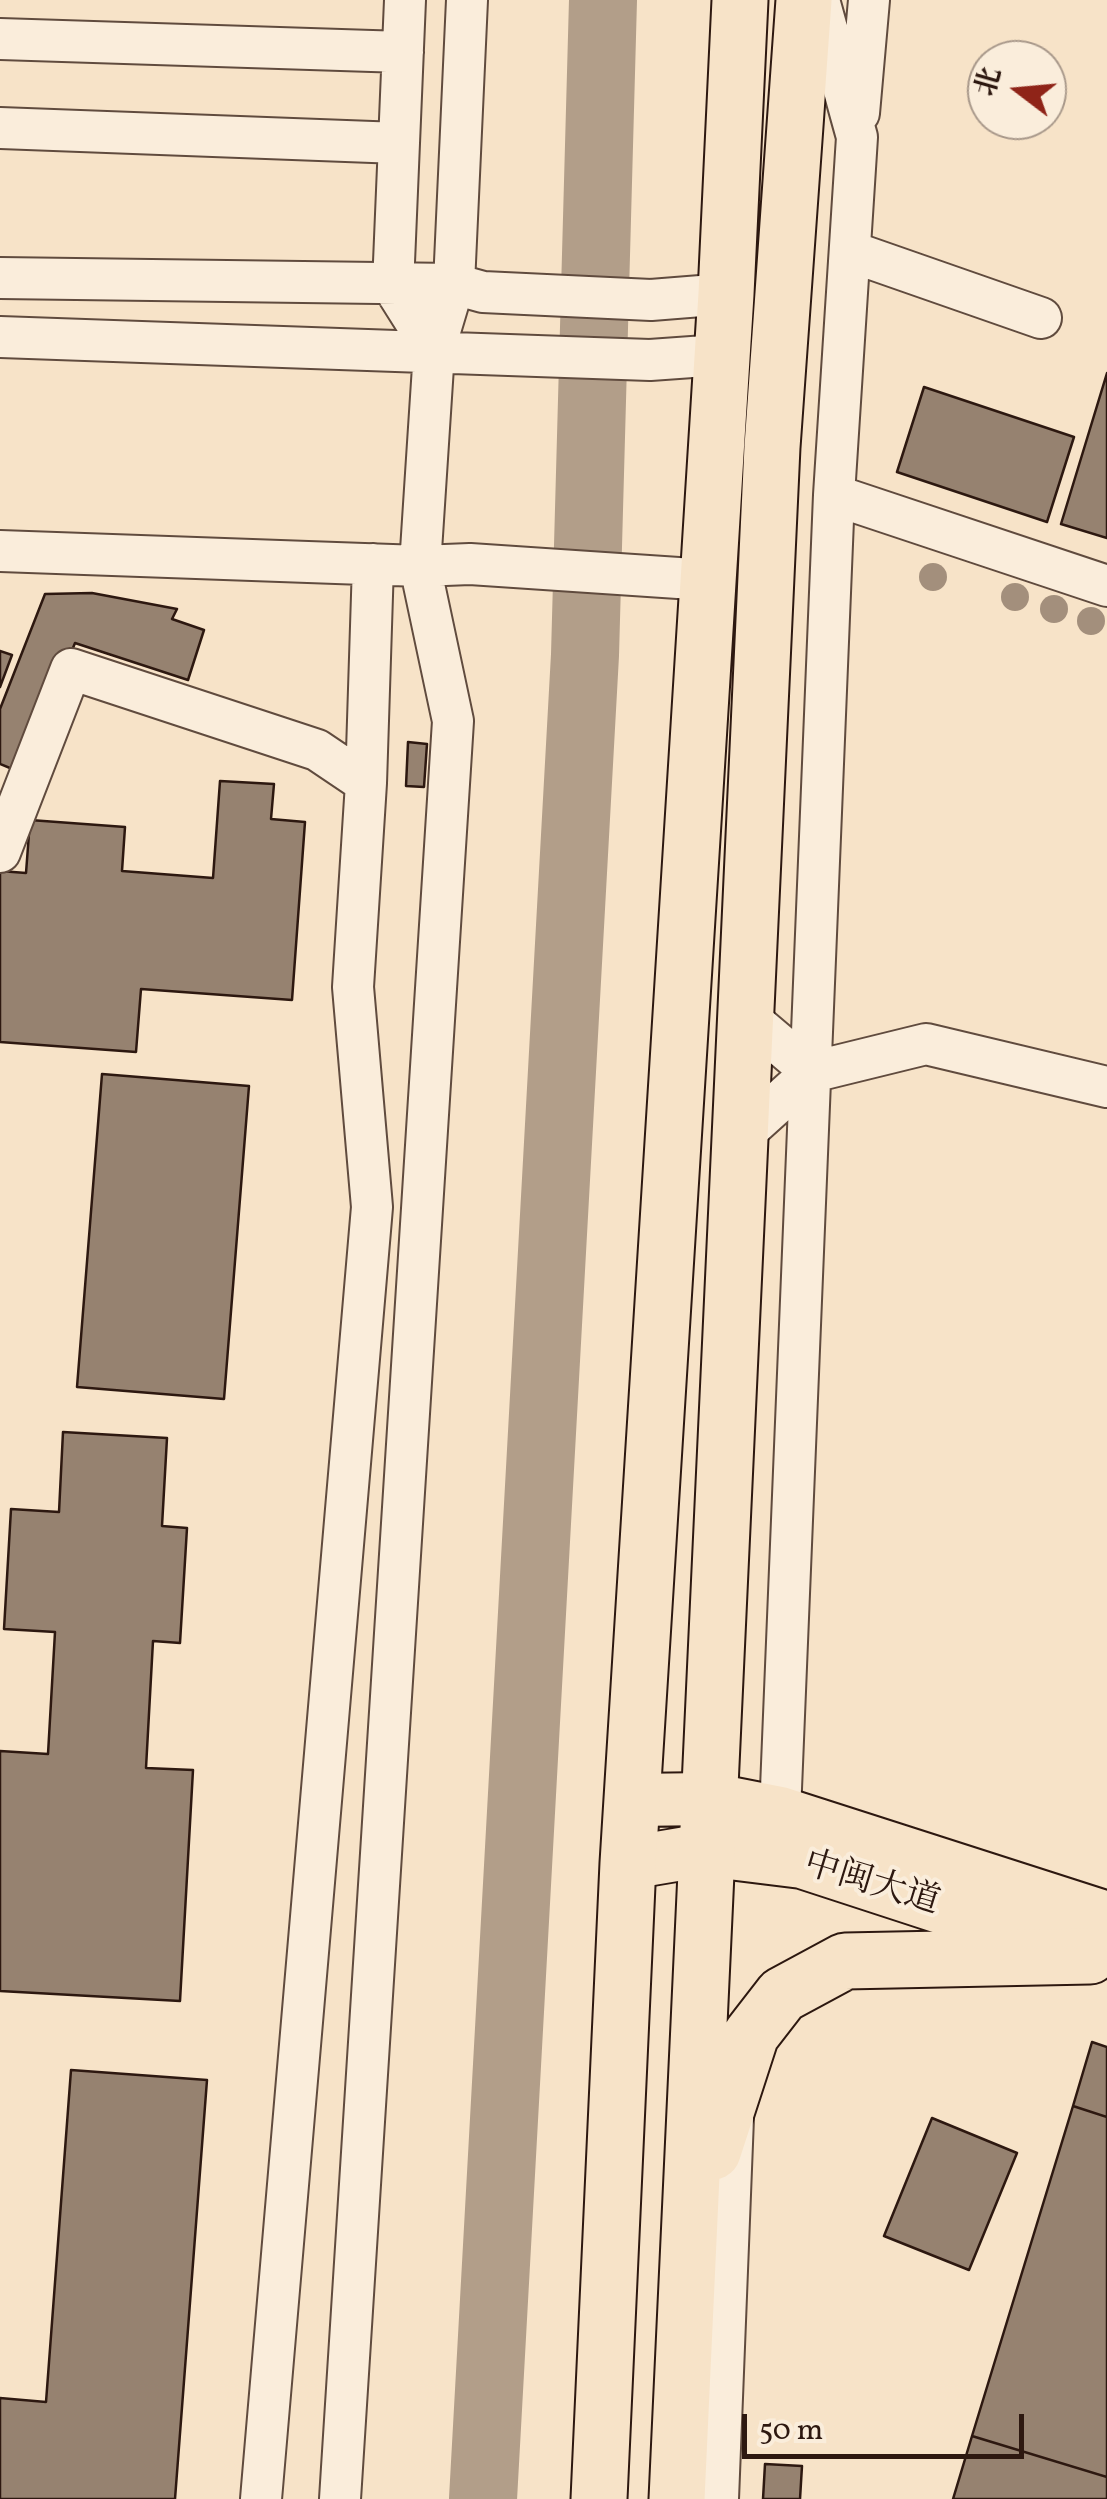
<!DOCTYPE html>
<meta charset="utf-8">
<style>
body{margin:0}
#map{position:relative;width:1107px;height:2499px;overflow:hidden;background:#f7e3c8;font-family:Vollkorn,"Noto Serif SC",serif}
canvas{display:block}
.north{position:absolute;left:967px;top:40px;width:100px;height:100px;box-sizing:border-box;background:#faeddb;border:2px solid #a8988a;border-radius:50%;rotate:286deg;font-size:28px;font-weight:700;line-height:40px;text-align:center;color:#2d1810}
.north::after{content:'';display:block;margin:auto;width:35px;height:45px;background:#8f2418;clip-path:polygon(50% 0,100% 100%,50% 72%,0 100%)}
.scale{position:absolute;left:742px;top:2414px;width:282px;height:45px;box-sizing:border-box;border:5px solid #2d1810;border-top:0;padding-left:12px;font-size:30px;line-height:35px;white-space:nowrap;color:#2d1810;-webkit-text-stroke:8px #faeddb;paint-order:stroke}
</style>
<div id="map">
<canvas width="1107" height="2499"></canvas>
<div class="north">北</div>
<div class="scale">50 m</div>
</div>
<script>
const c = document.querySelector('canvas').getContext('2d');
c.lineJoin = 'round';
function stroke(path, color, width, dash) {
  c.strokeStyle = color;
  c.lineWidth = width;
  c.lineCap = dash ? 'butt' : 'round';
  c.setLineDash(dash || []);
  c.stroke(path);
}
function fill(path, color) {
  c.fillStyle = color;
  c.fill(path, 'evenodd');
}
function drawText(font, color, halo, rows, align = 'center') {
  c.font = font + ' Vollkorn,"Noto Serif SC",serif';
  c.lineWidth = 8;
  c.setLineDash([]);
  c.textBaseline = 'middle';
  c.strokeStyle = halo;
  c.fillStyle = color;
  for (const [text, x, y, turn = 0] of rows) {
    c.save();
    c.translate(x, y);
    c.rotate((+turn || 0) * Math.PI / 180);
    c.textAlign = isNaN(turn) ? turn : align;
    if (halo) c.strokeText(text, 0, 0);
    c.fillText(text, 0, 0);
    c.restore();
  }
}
const river = new Path2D(`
 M483 2499 585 655 603 0`);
const building = new Path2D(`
 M1107 373V538L1061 524Z
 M924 387 1074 437 1047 522 897 472Z
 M92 593 177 609 172 619 204 630 188 680 75 643 22 773 0 764V709L45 594Z
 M0 651 12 655 0 687Z
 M408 742 427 744 424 787 406 786Z
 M220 781 274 784 271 819 305 822 292 1000 141 989 136 1052 0 1042V871L26 873 30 820 125 827 122 871 213 878Z
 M102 1074 249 1086 224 1399 77 1387Z
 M63 1432 167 1438 162 1526 187 1528 180 1643 153 1641 146 1768 193 1770 180 2001 0 1991V1751L48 1754 55 1632 4 1629 11 1509 59 1512Z
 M1092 2042 1107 2047V2117L1073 2106Z
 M71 2070 207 2080 175 2499H0V2398L46 2402Z
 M1073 2106 1107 2117V2477L972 2436Z
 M932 2118 1017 2153 969 2270 884 2236Z
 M972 2436 1107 2477V2499H953Z
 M765 2464 802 2466 800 2499H763Z`);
const minor = new Path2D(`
 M405 0 393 286 434 351
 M0 39 403 52
 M859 113 869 0
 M0 128 399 143
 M852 252 1041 318
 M0 278 454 284 483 292 651 300 726 294
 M0 337 650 360 720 355
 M834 495 1107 586
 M0 551 420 566 470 564 708 580
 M0 852 71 669 317 750 366 783
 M812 1072 926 1044 1107 1087
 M740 1137 812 1072 746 1016
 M780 1813 834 495 857 137 819 0
 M261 2499 372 1207 353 987 366 783 373 564
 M340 2499 453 721 420 566 434 351 454 284 467 0
 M718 2499 733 2118`);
const major = new Path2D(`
 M632 1800 709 1799 780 1813 1107 1918
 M628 1863 705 1850 802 1862 1081 1953`);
const highway = new Path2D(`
 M713 2152 751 2035 782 1995 845 1961 1090 1956
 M599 2499 628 1863 726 294 740 0
 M677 2499 772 447 804 0`);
const trees = [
 [933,577],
 [1015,597],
 [1054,609],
 [1091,621]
];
const streetNames = [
 ["中闽大道",871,1886,17]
];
stroke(river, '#b29e89', 68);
fill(building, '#968270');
stroke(building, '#2d1810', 2.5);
stroke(minor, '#604b3e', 44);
stroke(major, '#2d1810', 56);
stroke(highway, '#2d1810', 59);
stroke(minor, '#faeddb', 40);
stroke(major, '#f7e3c8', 52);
stroke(highway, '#f7e3c8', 55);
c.fillStyle = '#a38f7c';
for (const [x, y] of trees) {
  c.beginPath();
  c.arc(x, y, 14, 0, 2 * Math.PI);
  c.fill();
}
drawText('35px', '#2d1810', '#faeddb', streetNames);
</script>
